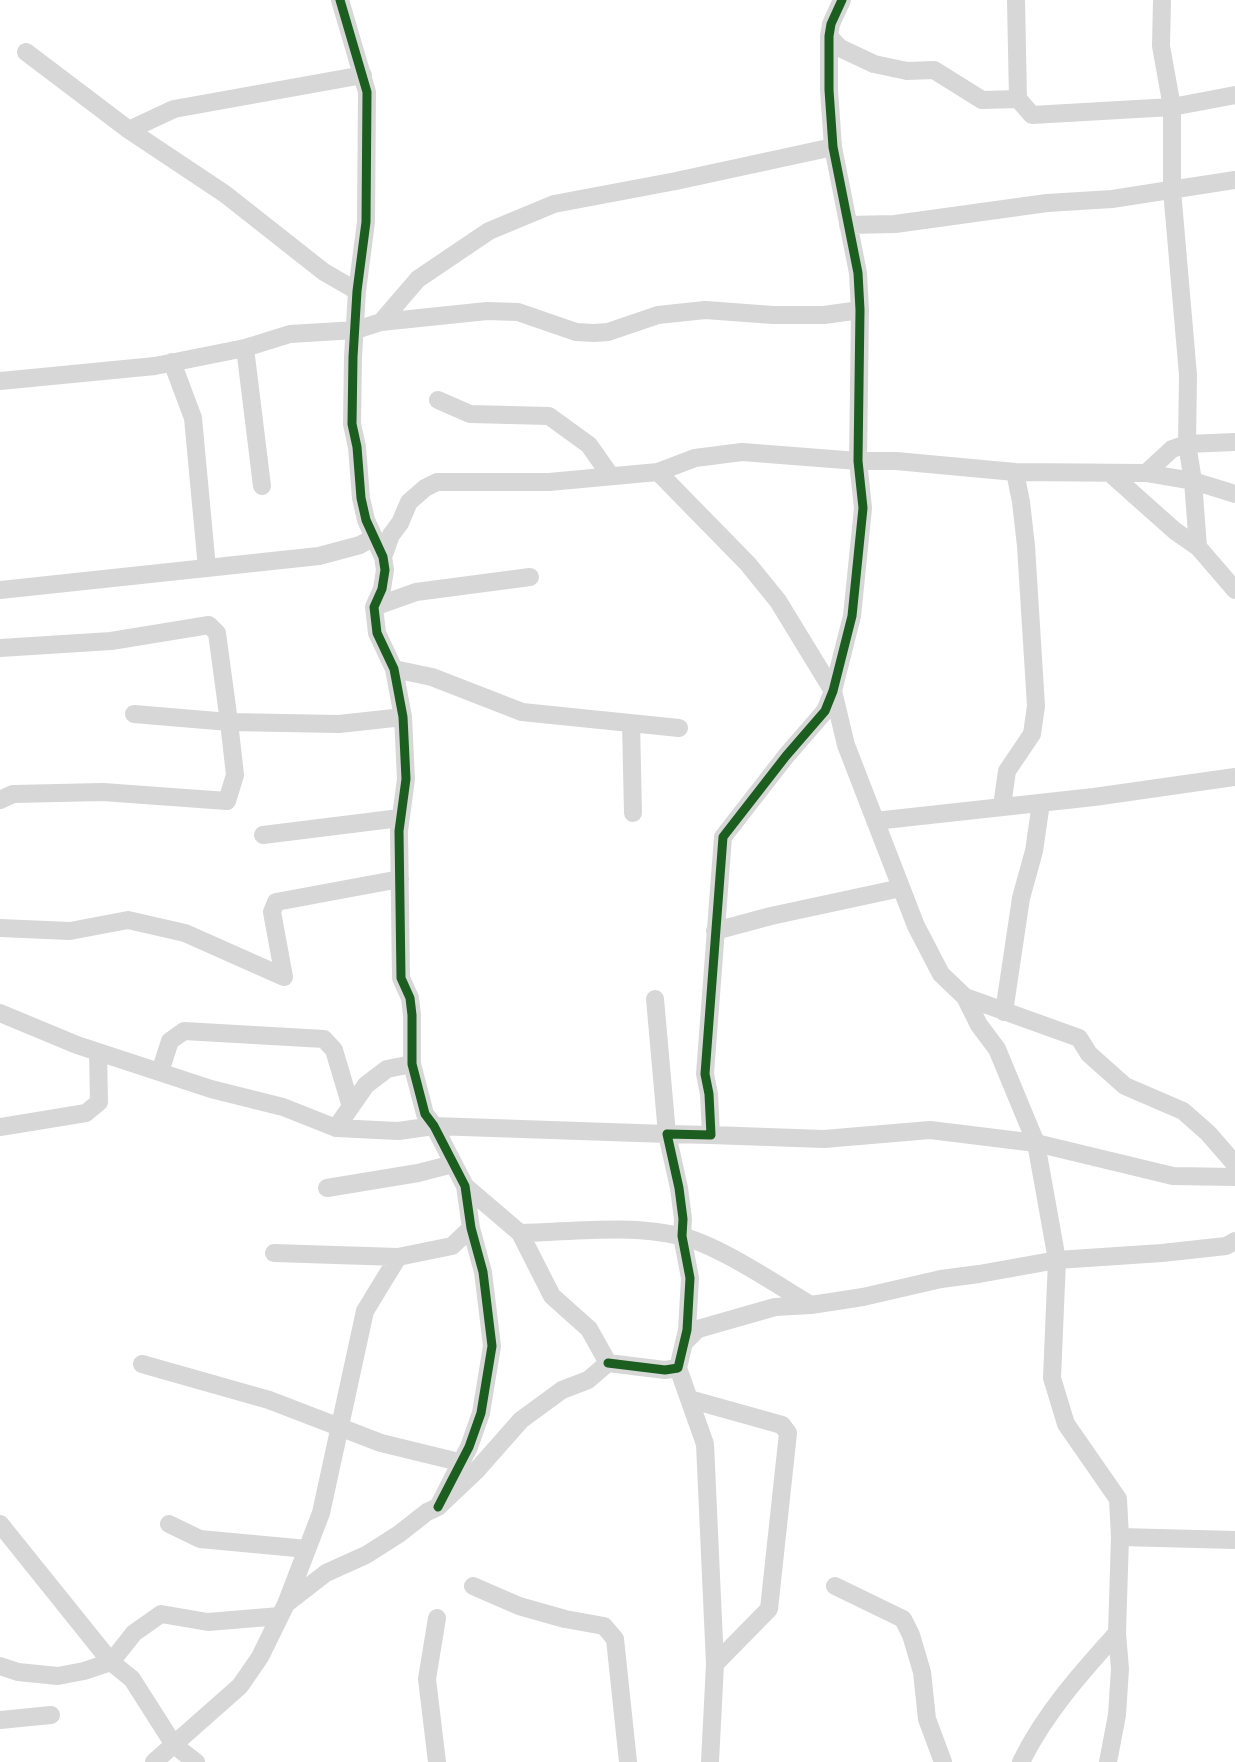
<!DOCTYPE html>
<style>
body{margin:0}
canvas{display:block;background:#fff}
</style>
<canvas width="1235" height="1762"></canvas>
<script>
const c = document.querySelector('canvas').getContext('2d');
c.lineJoin = 'round';
function stroke(path, color, width, dash) {
  c.strokeStyle = color;
  c.lineWidth = width;
  c.lineCap = dash ? 'butt' : 'round';
  c.setLineDash(dash || []);
  c.stroke(path);
}
const minor = new Path2D(`
 M340 0 367 92 366 222 357 291 353 357 352 424 357 447 361 498 366 520 383 557 385 570 382 589 374 607 377 633 394 669 403 717 406 779 399 831 401 978 410 998 412 1015V1064L425 1114 434 1126 465 1186 471 1228 483 1272 492 1346 481 1413 469 1447 438 1507
 M1016 0 1018 99
 M829 36 840 48 874 64 907 71 934 70 982 100 1018 99 1032 115 1172 107 1235 95
 M26 52 129 130 225 194 324 272 357 291
 M129 130 174 109 363 75
 M848 225 895 224 1047 203 1112 199 1235 180
 M381 322 418 279 489 231 554 204 676 181 833 147
 M245 348 262 486
 M172 362 193 418 207 568
 M0 381 155 366 245 348 290 334 356 330 381 322 487 311 518 312 576 332 594 333 608 332 658 315 705 310 773 315H824L860 310
 M438 400 470 414 549 416 589 445 610 475
 M658 472 748 564 778 601 833 691 846 745 916 926 941 974 965 997 979 1025 997 1049 1036 1143 1057 1260 1052 1378 1066 1424 1118 1499 1120 1537 1117 1633 1120 1669 1117 1715 1108 1762
 M1146 473 1172 449 1187 444 1188 375 1172 190V107L1161 46 1162 0
 M1111 474 1175 531 1198 547 1235 590
 M1198 547 1193 481 1187 444 1235 442
 M383 557 391 535 400 523 409 502 425 488 437 482H549L658 472 695 458 742 452 858 461H896L1015 472 1146 473 1193 481 1235 494
 M0 590 319 556 360 545 374 537
 M374 607 416 592 530 577
 M0 648 111 641 209 625 217 633 229 722 134 714
 M394 669 432 677 522 712 679 728
 M631 723 633 813
 M0 800 13 794 103 792 227 801 235 775 229 722 339 724 403 717
 M1002 806 1007 771 1032 734 1036 706 1026 546 1021 502 1015 472
 M875 821 1094 797 1235 777
 M263 835 400 818
 M0 928 70 931 128 920 185 933 284 977 272 912 276 902 400 879
 M715 931 771 916 901 888
 M965 997 1079 1038 1089 1054 1125 1086 1183 1111 1208 1133 1235 1164
 M1004 1012 1021 898 1034 851 1041 803
 M0 1013 77 1045 211 1089 283 1107 336 1128 398 1131 434 1126 667 1134 655 999
 M160 1072 170 1041 184 1031 324 1039 334 1050 351 1107
 M0 1127 86 1113 99 1102 98 1052
 M336 1128 366 1085 387 1069 412 1064
 M711 1135 824 1139 930 1130 1036 1143 1173 1176 1235 1177
 M465 1186 520 1233 552 1296 589 1329 608 1363
 M327 1188 418 1173 453 1164
 M520 1233C572 1232 628 1224 680 1236 717 1244 777 1285 811 1305
 M274 1253 398 1257
 M684 1343 698 1329 775 1307 811 1305 863 1297 941 1279 979 1274 1057 1260 1162 1253 1226 1246 1235 1241
 M608 1363 665 1370 678 1368 687 1330 690 1278 682 1236 683 1219 679 1188 667 1134 711 1135 709 1094 705 1074 723 837 786 756 825 711 833 691 852 616 863 508 858 461 860 310 858 273 833 147 829 90V36L831 24 842 0
 M142 1364 269 1400 381 1443 459 1462
 M678 1368 705 1444 715 1664 710 1762
 M689 1399 782 1425 788 1433 769 1609 715 1664
 M0 1524 111 1662 132 1679 174 1745 196 1762
 M169 1524 200 1539 307 1549
 M1120 1537 1235 1540
 M473 1586 519 1606 565 1619 604 1626 615 1639 628 1762
 M835 1586 903 1619 911 1635 922 1672 927 1719 943 1762
 M286 1604 321 1513 365 1311 398 1257 452 1246 471 1228
 M0 1666 18 1672 58 1676 84 1671 111 1662 134 1633 161 1614 208 1622 280 1616
 M0 1720 51 1715
 M154 1762 240 1686 260 1657 286 1604 326 1573 366 1555 399 1534 427 1512 438 1507 476 1471 521 1420 562 1390 588 1380 608 1363
 M437 1762 427 1679 437 1618
 M1021 1762C1045 1713 1081 1673 1117 1633`);
const cycleway = new Path2D(`
 M340 0 367 92 366 222 357 291 353 357 352 424 357 447 361 498 366 520 383 557 385 570 382 589 374 607 377 633 394 669 403 717 406 779 399 831 401 978 410 998 412 1015V1064L425 1114 434 1126 465 1186 471 1228 483 1272 492 1346 481 1413 469 1447 438 1507
 M608 1363 665 1370 678 1368 687 1330 690 1278 682 1236 683 1219 679 1188 667 1134 711 1135 709 1094 705 1074 723 837 786 756 825 711 833 691 852 616 863 508 858 461 860 310 858 273 833 147 829 90V36L831 24 842 0`);
stroke(minor, '#d7d7d7', 18);
stroke(cycleway, '#1b5e20', 9);
</script>
